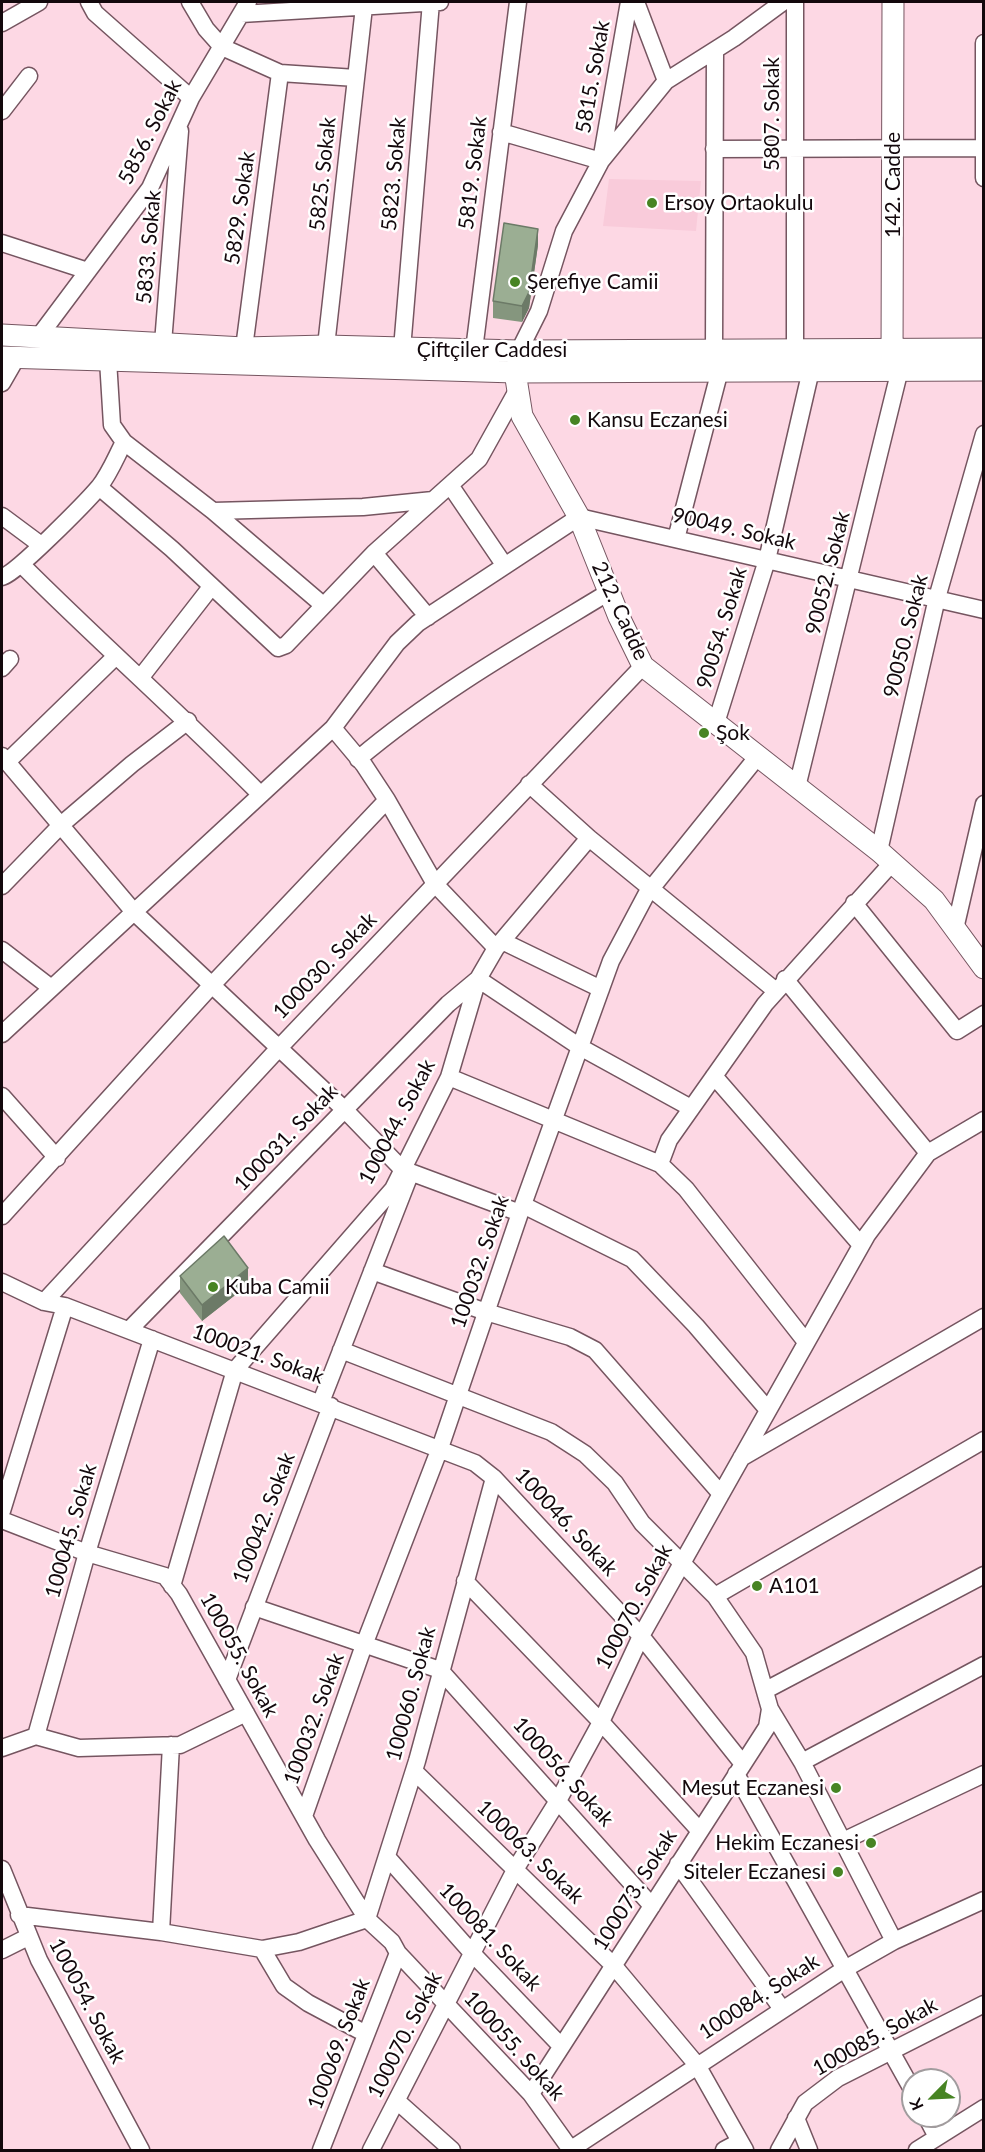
<!DOCTYPE html>
<meta charset="utf-8">
<style>
body{margin:0}
#map{position:relative;width:985px;height:2152px;overflow:hidden;background:#fdd8e4;font-family:Lato,sans-serif}
canvas{display:block}
.frame{position:absolute;inset:0;border:3px solid #13080c;pointer-events:none}
.north{position:absolute;left:901px;top:2068px;width:60px;height:60px;box-sizing:border-box;background:#fff;border:2px solid #a19c9e;border-radius:50%;rotate:246deg;font-size:16px;font-weight:700;line-height:24px;text-align:center;color:#13080c}
.north::after{content:'';display:block;margin:auto;width:21px;height:27px;background:#478423;clip-path:polygon(50% 0,100% 100%,50% 72%,0 100%)}
</style>
<div id="map">
<canvas width="985" height="2152"></canvas>
<div class="frame"></div>
<div class="north">K</div>
</div>
<script>
const c = document.querySelector('canvas').getContext('2d');
c.lineJoin = 'round';
function fill(path, color) {
  c.fillStyle = color;
  c.fill(path, 'evenodd');
}
function stroke(path, color, width, dash) {
  c.strokeStyle = color;
  c.lineWidth = width;
  c.lineCap = dash ? 'butt' : 'round';
  c.setLineDash(dash || []);
  c.stroke(path);
}
function drawText(font, color, halo, rows, align = 'center') {
  c.font = font + ' Lato,sans-serif';
  c.lineWidth = 5;
  c.setLineDash([]);
  c.textBaseline = 'middle';
  c.strokeStyle = halo;
  c.fillStyle = color;
  for (const [text, x, y, turn = 0] of rows) {
    c.save();
    c.translate(x, y);
    c.rotate((+turn || 0) * Math.PI / 180);
    c.textAlign = isNaN(turn) ? turn : align;
    if (halo) c.strokeText(text, 0, 0);
    c.fillText(text, 0, 0);
    c.restore();
  }
}
const built = new Path2D(`
 M609 179 701 181 696 231 603 226Z`);
const minor = new Path2D(`
 M89 2 95 13 191 98
 M190 2 206 29 222 47 280 73 356 78
 M636 2 666 81
 M795 2V361
 M241 14 440 2
 M2 23 39 2
 M984 43V178
 M2 111 29 76
 M501 132 601 161 629 2
 M714 149 984 148
 M2 243 88 271
 M40 335 150 188 191 98 248 2
 M163 343 180 131
 M326 346 364 7
 M244 348 280 73
 M402 349 431 2
 M714 349 715 50
 M474 350 518 2
 M519 351 539 311 564 231 601 161 666 81 734 38 783 2
 M2 383 17 357
 M124 442 213 511 363 507 433 500
 M450 485 505 566
 M99 487 172 549 278 648 286 645 374 553 479 459 518 389
 M213 511 323 605
 M2 516 41 545
 M676 539 720 370
 M374 553 428 617
 M22 565C100 643 182 715 260 794
 M2 577C13 577 88 500 99 487 110 473 116 457 124 442L112 425 108 360
 M2 668 10 659
 M141 677 211 587
 M716 723 767 560 811 370
 M333 728 364 765 387 800 435 884 496 948
 M2 756 134 912 345 1110 402 1169 520 1213
 M358 759C435 694 523 644 609 592
 M7 762 115 657
 M529 784 589 838 776 991
 M797 787 900 369
 M879 851 937 598 984 434
 M2 886 62 824 132 764 188 721
 M854 903 957 1031 984 1014
 M955 929 984 804
 M502 941 601 989
 M2 950 50 987
 M785 979 928 1153
 M2 1034 333 728 397 643 418 623 579 517 984 610
 M714 1076 861 1245
 M449 1077 660 1164 686 1189 806 1342
 M2 1096 57 1158
 M660 1164 669 1140 765 1004 892 863
 M523 1205 632 1259 696 1326 768 1410
 M2 1216 211 986 387 800
 M372 1271 486 1312 570 1337 595 1350 721 1494
 M2 1282 44 1302 65 1306 475 1463 494 1478 641 1636 743 1764
 M44 1302 278 1049 643 666
 M129 1330 448 1004 478 979 580 1047 691 1108
 M341 1350 551 1432 585 1454 615 1483 642 1523 715 1596 754 1653 770 1709 802 1762 894 1941
 M321 1402 409 1177
 M741 1458 984 1317
 M2 1511 65 1306
 M2 1520 87 1553 165 1576 179 1594 317 1840 367 1919 392 1942 398 1953 531 2094 571 2150
 M465 1581 601 1722 699 1830
 M172 1586 235 1370 393 1189 449 1077 478 979 496 948 589 838
 M715 1596 984 1440
 M254 1607 440 1670 652 1906
 M227 1680 331 1406
 M766 1690 984 1575
 M36 1736 87 1553 152 1339
 M2 1748 36 1736 79 1748 180 1745 246 1713
 M802 1762 984 1665
 M414 1771 614 1966 697 2065 745 2150
 M736 1774 913 2091
 M304 1816 364 1645 440 1448 520 1213 611 961 646 895 758 756
 M843 1841 984 1774
 M388 1858 472 1953 561 2046
 M678 1864 782 2009
 M2 1869 39 1960 141 2150
 M19 1915 161 1932 262 1949 299 1942 367 1919 417 1761 494 1478
 M161 1932 171 1745
 M262 1949 284 1986 308 2003 366 2034
 M2 1950 28 1937
 M531 2094 767 1727 770 1709
 M397 2101 452 2150
 M926 2116 937 2137
 M796 2118 809 2150
 M321 2150 398 1953
 M371 2150 516 1868 559 1799 601 1722 641 1636 867 1235 928 1153 984 1120
 M570 2150 843 1970 894 1941 984 1900
 M724 2150 739 2142
 M779 2150 805 2103 838 2078 984 2004
 M917 2150 984 2108`);
const tertiary = new Path2D(`
 M2 335 244 348 326 346 519 351 984 349
 M2 357 515 372 984 370
 M517 358 515 372 522 416 579 517 619 617 643 666 879 851 934 900 984 968
 M892 361 893 2`);
const wall = new Path2D(`
 M538 245 529 308 522 322 493 318V301Z
 M180 1276 248 1285 202 1321 180 1293Z`);
const shadedWall = new Path2D(`
 M538 229V245L529 308 522 322V306Z
 M248 1268V1285L202 1321V1305Z`);
const building = new Path2D(`
 M504 223 538 229 529 292 522 306 493 301Z
 M224 1236 248 1268 202 1305 180 1276Z`);
const markers = [
 [652,203,6,"#478423"],
 [515,282,6,"#478423"],
 [575,420,6,"#478423"],
 [704,733,6,"#478423"],
 [213,1287,6,"#478423"],
 [757,1586,6,"#478423"],
 [836,1788,6,"#478423"],
 [871,1843,6,"#478423"],
 [838,1872,6,"#478423"]
];
const streetNames = [
 ["5815. Sokak",593,77,-80],
 ["5807. Sokak",772,114,-90],
 ["5856. Sokak",150,132,-63],
 ["5819. Sokak",473,173,-83],
 ["5825. Sokak",323,174,-84],
 ["5823. Sokak",394,174,-85],
 ["142. Cadde",893,185,-90],
 ["5829. Sokak",240,208,-82],
 ["5833. Sokak",149,247,-85],
 ["Çiftçiler Caddesi",492,350],
 ["90049. Sokak",734,529,13],
 ["90052. Sokak",828,573,-76],
 ["212. Cadde",620,611,65],
 ["90054. Sokak",722,628,-73],
 ["90050. Sokak",906,636,-76],
 ["100030. Sokak",325,966,-46],
 ["100044. Sokak",397,1122,-62],
 ["100031. Sokak",286,1138,-46],
 ["100032. Sokak",480,1262,-71],
 ["100021. Sokak",258,1354,20],
 ["100042. Sokak",264,1518,-69],
 ["100046. Sokak",566,1522,47],
 ["100045. Sokak",71,1531,-74],
 ["100070. Sokak",634,1607,-62],
 ["100055. Sokak",239,1655,61],
 ["100060. Sokak",411,1694,-75],
 ["100032. Sokak",314,1719,-70],
 ["100056. Sokak",563,1772,48],
 ["100063. Sokak",530,1852,44],
 ["100073. Sokak",635,1890,-58],
 ["100081. Sokak",490,1937,47],
 ["100084. Sokak",759,1997,-33],
 ["100054. Sokak",87,2001,62],
 ["100070. Sokak",405,2035,-63],
 ["100085. Sokak",875,2037,-29],
 ["100069. Sokak",339,2044,-69],
 ["100055. Sokak",514,2046,48]
];
const poiNames = [
 ["Ersoy Ortaokulu",664,203],
 ["Şerefiye Camii",527,282],
 ["Kansu Eczanesi",587,420],
 ["Şok",716,733],
 ["Kuba Camii",225,1287],
 ["A101",769,1586],
 ["Mesut Eczanesi",824,1788,"right"],
 ["Hekim Eczanesi",859,1843,"right"],
 ["Siteler Eczanesi",826,1872,"right"]
];
fill(built, '#f9cbda');
stroke(minor, '#755560', 19);
stroke(tertiary, '#755560', 23);
stroke(minor, '#fff', 16);
stroke(tertiary, '#fff', 21);
fill(wall, '#85967e');
fill(shadedWall, '#6c7a67');
fill(building, '#9bae93');
stroke(building, '#6c7a67', 1.5);
for (const [x, y, r, color] of markers) {
  const dot = new Path2D();
  dot.arc(x, y, r, 0, 2 * Math.PI);
  c.fillStyle = color;
  c.fill(dot);
  stroke(dot, '#fff', 2);
}
drawText('21px', '#13080c', '#fff', streetNames);
drawText('21px', '#13080c', '#fff', poiNames, 'left');
</script>
